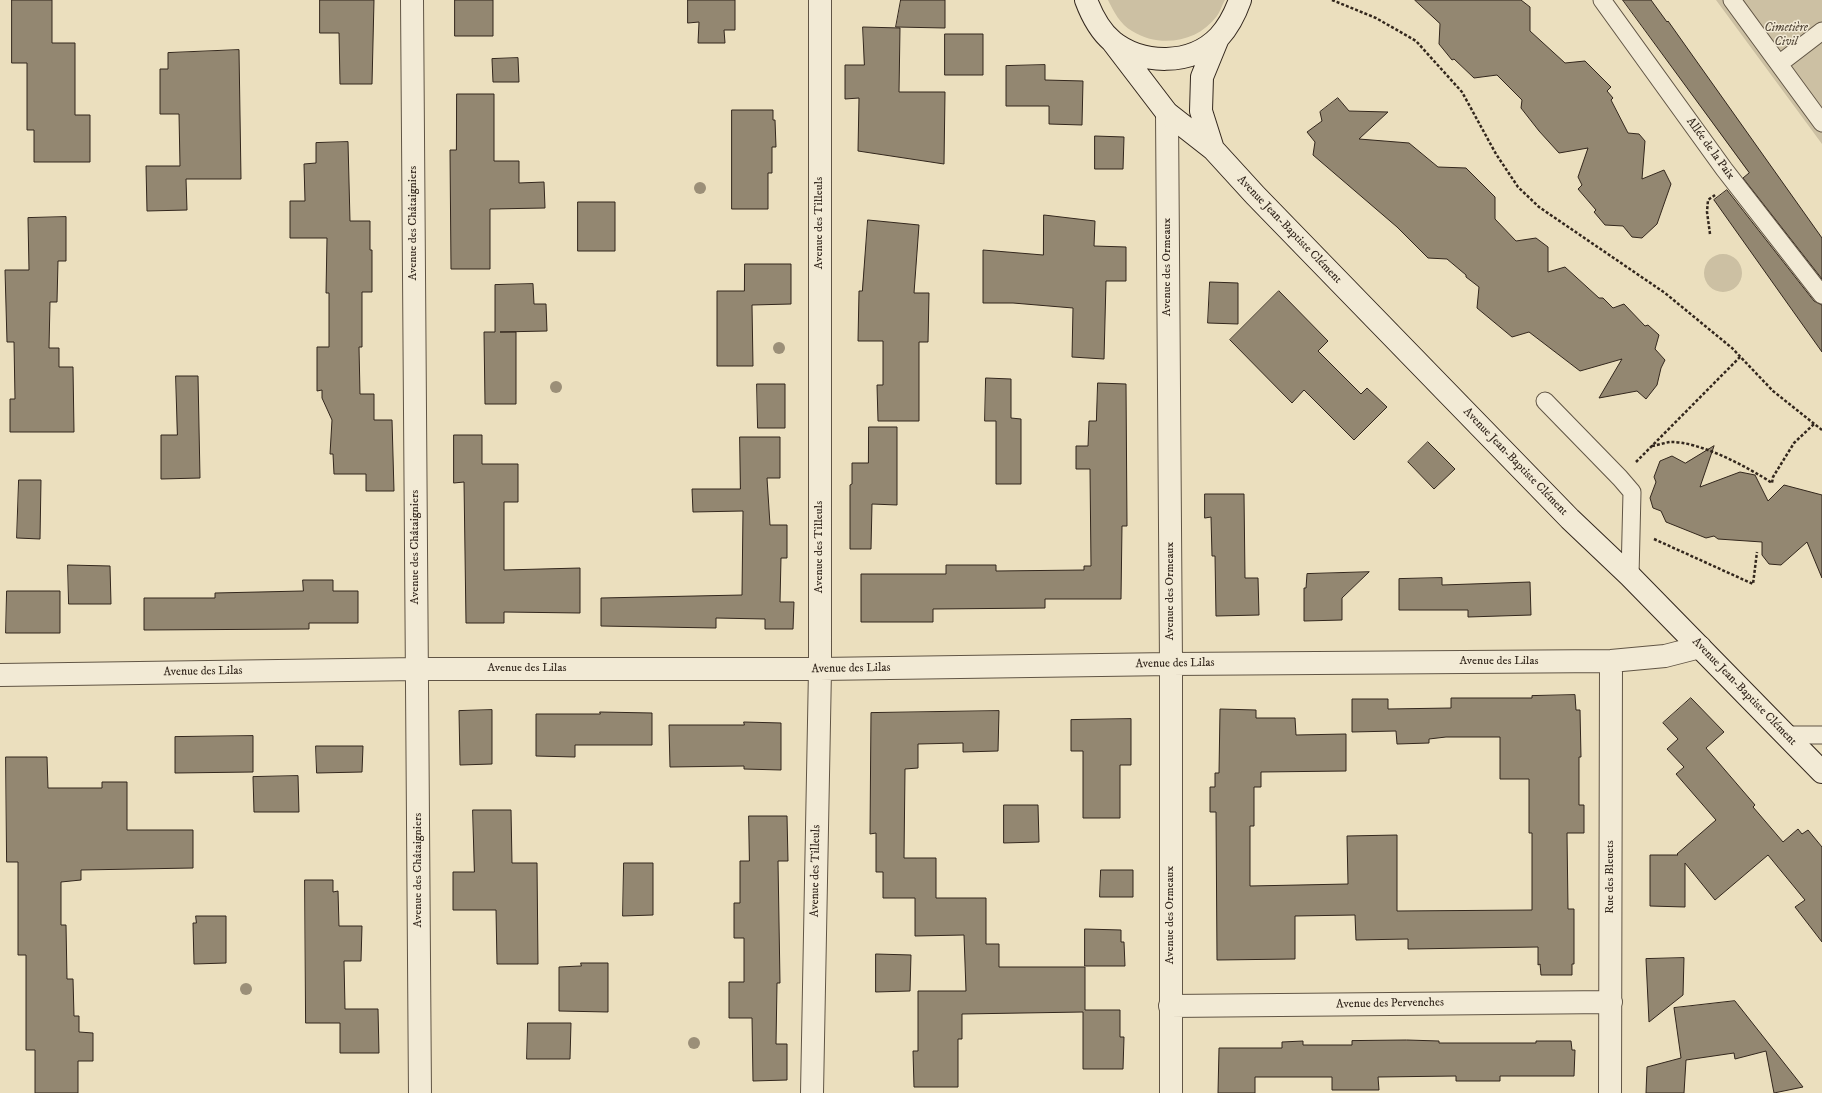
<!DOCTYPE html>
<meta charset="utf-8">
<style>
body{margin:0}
canvas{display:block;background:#ebdfbe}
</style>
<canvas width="1822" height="1093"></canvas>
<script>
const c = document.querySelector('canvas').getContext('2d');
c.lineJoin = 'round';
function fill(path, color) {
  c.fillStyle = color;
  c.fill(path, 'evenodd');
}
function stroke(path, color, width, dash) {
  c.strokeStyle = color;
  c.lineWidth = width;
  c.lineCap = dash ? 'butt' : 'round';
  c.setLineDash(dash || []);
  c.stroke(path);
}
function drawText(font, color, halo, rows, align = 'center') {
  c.font = font + ' "IM FELL DW Pica",serif';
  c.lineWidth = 3;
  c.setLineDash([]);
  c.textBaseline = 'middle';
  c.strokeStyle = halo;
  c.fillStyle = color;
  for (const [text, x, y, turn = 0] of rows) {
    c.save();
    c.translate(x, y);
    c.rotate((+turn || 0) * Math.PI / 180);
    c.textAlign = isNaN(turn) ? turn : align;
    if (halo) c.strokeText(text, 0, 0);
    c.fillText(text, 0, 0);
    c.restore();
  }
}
const green = new Path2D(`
 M1108 0H1225C1222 5 1220 12 1217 16 1197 43 1159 48 1132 31 1120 24 1114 12 1108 0Z
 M1716 0H1822V144Z
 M1704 273a19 19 0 1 1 38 0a19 19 0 1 1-38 0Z`);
const building = new Path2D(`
 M12 0H52V43H75V115H90V162H34V130H27V63H12Z
 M320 0H374L372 84H340L339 33H320Z
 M455 0H493V36H455Z
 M688 0H735V30H724L725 43H698L699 22 688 23Z
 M901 0H945V28L896 27Z
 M1415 0H1521L1530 7V31L1565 63 1585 61 1611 87 1607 91 1613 98 1611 100 1628 133 1639 134 1645 141 1642 179 1664 170 1671 184 1657 224 1642 238 1632 237 1623 226 1605 225 1594 212 1596 210 1578 189 1582 185 1578 177 1588 148 1559 153 1539 131 1521 108 1522 100 1497 75 1474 78 1454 59 1452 60 1439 44 1440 24Z
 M1623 0H1651L1667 22 1668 21 1822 238V279L1743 178 1749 173Z
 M863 27 900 28 899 92H945L944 164 858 151 859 98 845 99V65H864Z
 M945 34H983V75H945Z
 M239 50 241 179H186L187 210 147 211 146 166H180L179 114H160V69H168V53Z
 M518 58 519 82H493L492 59Z
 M1045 65V80L1083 81 1082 125 1049 124V106H1006V66Z
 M457 94H494V161H519V183L544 182 545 208 490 209V269H451L450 150H456Z
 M1338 98 1349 111 1388 112 1359 139 1409 143 1438 167 1466 168 1495 197V219L1516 241 1536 238 1548 247V272L1565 267 1599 298H1603L1613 308 1624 304 1645 326 1648 325 1659 335 1655 349 1665 360 1661 368 1657 385 1646 399 1637 391 1599 398 1622 359 1580 371 1529 332 1512 337 1477 308 1479 287 1466 277V275L1447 259 1428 258 1397 227 1313 155 1315 142 1307 132 1322 121 1320 112Z
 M732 110H773V120H775L776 147H772V173H768V209H732Z
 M1095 136 1124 137 1123 169H1095Z
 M348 142 350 221H370V250H372V292H362V347H359L360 394H374V420H392L394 491H366V474H334L333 454H330L332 420 322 398V390L317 391V347H329V293H326L327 238H290V201H305L304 164 316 163V143Z
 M1727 190 1814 301 1822 305V352L1714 200Z
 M578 202H615V251H578Z
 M1044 215 1095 221 1094 246 1126 247V281H1106L1104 359 1072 357 1073 308 1013 303H983V250L1043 255Z
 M66 217V261H58L57 302H50L49 348H59V367H73L74 432H10V399H15L14 342H7L5 270H29L28 218Z
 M868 220 919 225 914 293H929L928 342H919V421H878L877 385H883V341H858L859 291H862Z
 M745 264H791V304L752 305 753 366H717V291H744Z
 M1210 282 1238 283V324L1208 323Z
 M533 284 534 304H546L547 331 500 332H516V404H485L484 332H495V285Z
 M1279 291 1328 341 1318 351 1361 394 1367 388 1387 407 1354 440 1304 390 1292 403 1230 340Z
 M176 376H198L200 478 161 479V435H177Z
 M986 378 1011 379V418L1021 419V484H996V421H985Z
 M1098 383 1126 384 1127 526H1122L1121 599H1045V608L933 609V622H861V574H946V565H996V571L1084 570V566H1091L1090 469H1076V446H1088L1089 421H1096Z
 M757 384H785V428H758Z
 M869 427H897V505L872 504 871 549H850V485L852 484V463H868Z
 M454 435H482V464H518V502H504V570L580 568V613L504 612V623H466L464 482 454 483Z
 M740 437H780V478H767L770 525H787V558H781L780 602H794L793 629H765V619L716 618V628L601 626V598L742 595 743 511 693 512 692 489H740Z
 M1428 442 1455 469 1434 489 1408 462Z
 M1714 446 1700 487 1740 472 1755 475 1768 501 1784 485 1822 495V578L1807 542 1781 565 1769 564 1762 555V542L1718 539 1714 536 1706 538 1666 522 1661 511 1653 508 1650 498 1656 482 1654 477 1660 461 1672 456 1685 463Z
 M19 480H41L40 539 17 538Z
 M1205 494H1244L1245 578H1258L1259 615 1216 616 1215 556H1212L1211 517 1205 518Z
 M68 565 110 566 111 604H69Z
 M1369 572 1342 598V620L1304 621V588H1306L1307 574Z
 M1442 578V585L1530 582 1531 615 1468 617V610H1399V579Z
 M303 580H333V591H358V623H309V629L144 630V598H215V593L303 591Z
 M7 591H60V633H6Z
 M1575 695 1576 710H1580L1581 757H1579V805H1584V833H1567L1568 909H1574V964H1572V975H1541L1540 964 1538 965V947L1408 949V939L1356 940 1355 915 1295 916V959L1217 960 1216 812H1210V787H1215V773H1219L1220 709 1256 710V718H1295L1296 735 1346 734V771L1261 772V787H1254V826H1250V886L1348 884 1347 836 1397 835V911L1532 910V833H1529V779H1500V737H1446L1429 739V743L1397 744 1396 731 1352 732V699H1388V709L1451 708V698H1532V696Z
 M1691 698 1724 732 1706 748 1755 805 1753 807 1783 842 1798 829 1802 834 1808 830 1822 847V942L1795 907 1805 900 1768 855 1715 900 1685 863V907L1650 906V855H1678L1677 854 1716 820 1676 774 1684 767 1667 749 1678 739 1663 723Z
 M492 710V764L460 765 459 711Z
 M999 711 998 751 963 752V743L918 744V768L905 769 904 858H936V898H986V944H999V967H1085V1010H1120V1037H1124L1123 1069H1083V1012L962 1014V1039H958V1087H914L913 1051H918V991H966L964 935 915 936V898H883V872H876V833L870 834 871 713Z
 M600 712 652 713V745H575V757L536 756V714H600Z
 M1131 719V765H1120V818H1083V751H1071V720Z
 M744 722 781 723V770L744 769V766L670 767 669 725H744Z
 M253 736V772L175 773V737Z
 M316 746H363L362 772 317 773Z
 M6 757H47L48 788H102V782H127V830H193V868L81 870V880L61 882V925H66L67 979H73L74 1016H79V1032L93 1033V1061H78V1093H35V1050H26V955H18V862H7Z
 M298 776 299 812H254L253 777Z
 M1004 805H1038L1039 842 1004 843Z
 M473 810H511L512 863H537L538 964H497L496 910H453V872H474Z
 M749 816H787L788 861H778L780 983H777L776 1044H787V1080L753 1081 752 1018H729V982H744V938H734V903H740V861H749Z
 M624 863H653V915L623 916Z
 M1101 870H1133V897H1100Z
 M305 880H333V892L338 891 339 926H362L361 961H344L345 1009H378L379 1053H340V1023H306Z
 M196 916H226V963L194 964 193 923H196Z
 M1085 929 1121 930V942H1124L1125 966H1085Z
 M876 954 911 955 910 991 876 992Z
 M1684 958 1683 995 1649 1022 1646 959Z
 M581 963H608V1012L559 1011V967L581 966Z
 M1735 1001 1803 1087 1774 1093 1766 1051 1735 1059 1734 1053 1686 1060 1684 1093H1646L1647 1067 1681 1058 1674 1008Z
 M528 1023H571L570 1059H527Z
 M1407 1040 1439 1041V1043H1536V1041H1571L1572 1050H1575L1574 1076H1500V1081H1456V1076L1378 1077 1379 1090H1332V1077H1255V1093H1218L1219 1048H1282V1042L1303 1041V1045H1352V1041Z`);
const path = new Path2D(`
 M1332 0 1376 18 1416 41 1462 92 1496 154 1518 187 1539 207 1665 293 1732 348 1773 391 1822 430
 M1710 234 1707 212 1708 200 1715 195
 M1652 446C1658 445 1664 443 1670 442 1699 441 1748 467 1772 483L1773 477 1794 443 1814 424
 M1636 462 1740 357
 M1654 539 1753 584 1757 552`);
const service = new Path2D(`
 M1602 0 1724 169 1822 295
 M1732 0 1822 123
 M1779 64 1822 31
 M1545 401 1620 478 1632 492 1630 576
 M1786 735H1822`);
const minor = new Path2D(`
 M412 0 420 1093
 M1167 113 1171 664V1093
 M0 675 417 669H820L1171 664 1611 661 1665 656 1700 647
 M1170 1006 1611 1002
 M812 1093 820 669V0
 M1610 1093 1611 661`);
const secondary = new Path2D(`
 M1086 0C1092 16 1099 30 1112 41 1142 65 1191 66 1219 37 1229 26 1235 14 1240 0
 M1112 41 1167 113 1213 149 1255 195 1570 519 1630 576 1822 772
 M1213 149 1201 111 1202 77 1218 38`);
const trees = [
 [700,188],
 [779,348],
 [556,387],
 [246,989],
 [694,1043]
];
const parkNames = [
 ["Cimetière",1786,29],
 ["Civil",1786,43]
];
const streetNames = [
 ["Allée de la Paix",1710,149,54],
 ["Avenue des Châtaigniers",414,223,-90],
 ["Avenue des Tilleuls",820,223,-90],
 ["Avenue Jean-Baptiste Clément",1289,230,46],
 ["Avenue des Ormeaux",1168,267,-90],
 ["Avenue Jean-Baptiste Clément",1515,462,46],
 ["Avenue des Châtaigniers",416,547,-90],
 ["Avenue des Tilleuls",820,547,-90],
 ["Avenue des Ormeaux",1171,591,-90],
 ["Avenue des Lilas",1499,662],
 ["Avenue des Lilas",1175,664,-1],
 ["Avenue des Lilas",527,669],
 ["Avenue des Lilas",851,669,-1],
 ["Avenue des Lilas",203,672,-1],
 ["Avenue Jean-Baptiste Clément",1744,692,46],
 ["Avenue des Châtaigniers",419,870,-90],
 ["Avenue des Tilleuls",816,871,-89],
 ["Rue des Bleuets",1611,877,-90],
 ["Avenue des Ormeaux",1171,915,-90],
 ["Avenue des Pervenches",1390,1004,-1]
];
fill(green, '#ccc0a3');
fill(building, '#938771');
stroke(building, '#33271d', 1);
stroke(service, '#615545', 19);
stroke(minor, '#615545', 24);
stroke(secondary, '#33271d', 24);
stroke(path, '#33271d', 2.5, [3, 2]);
stroke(service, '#f2ead5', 17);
stroke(minor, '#f2ead5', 22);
stroke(secondary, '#f2ead5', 22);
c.fillStyle = '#9b8f78';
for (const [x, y] of trees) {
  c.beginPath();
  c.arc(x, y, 6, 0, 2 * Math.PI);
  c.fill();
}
drawText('italic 12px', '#594d3e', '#f2ead5', parkNames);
drawText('12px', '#33271d', '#f2ead5', streetNames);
</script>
